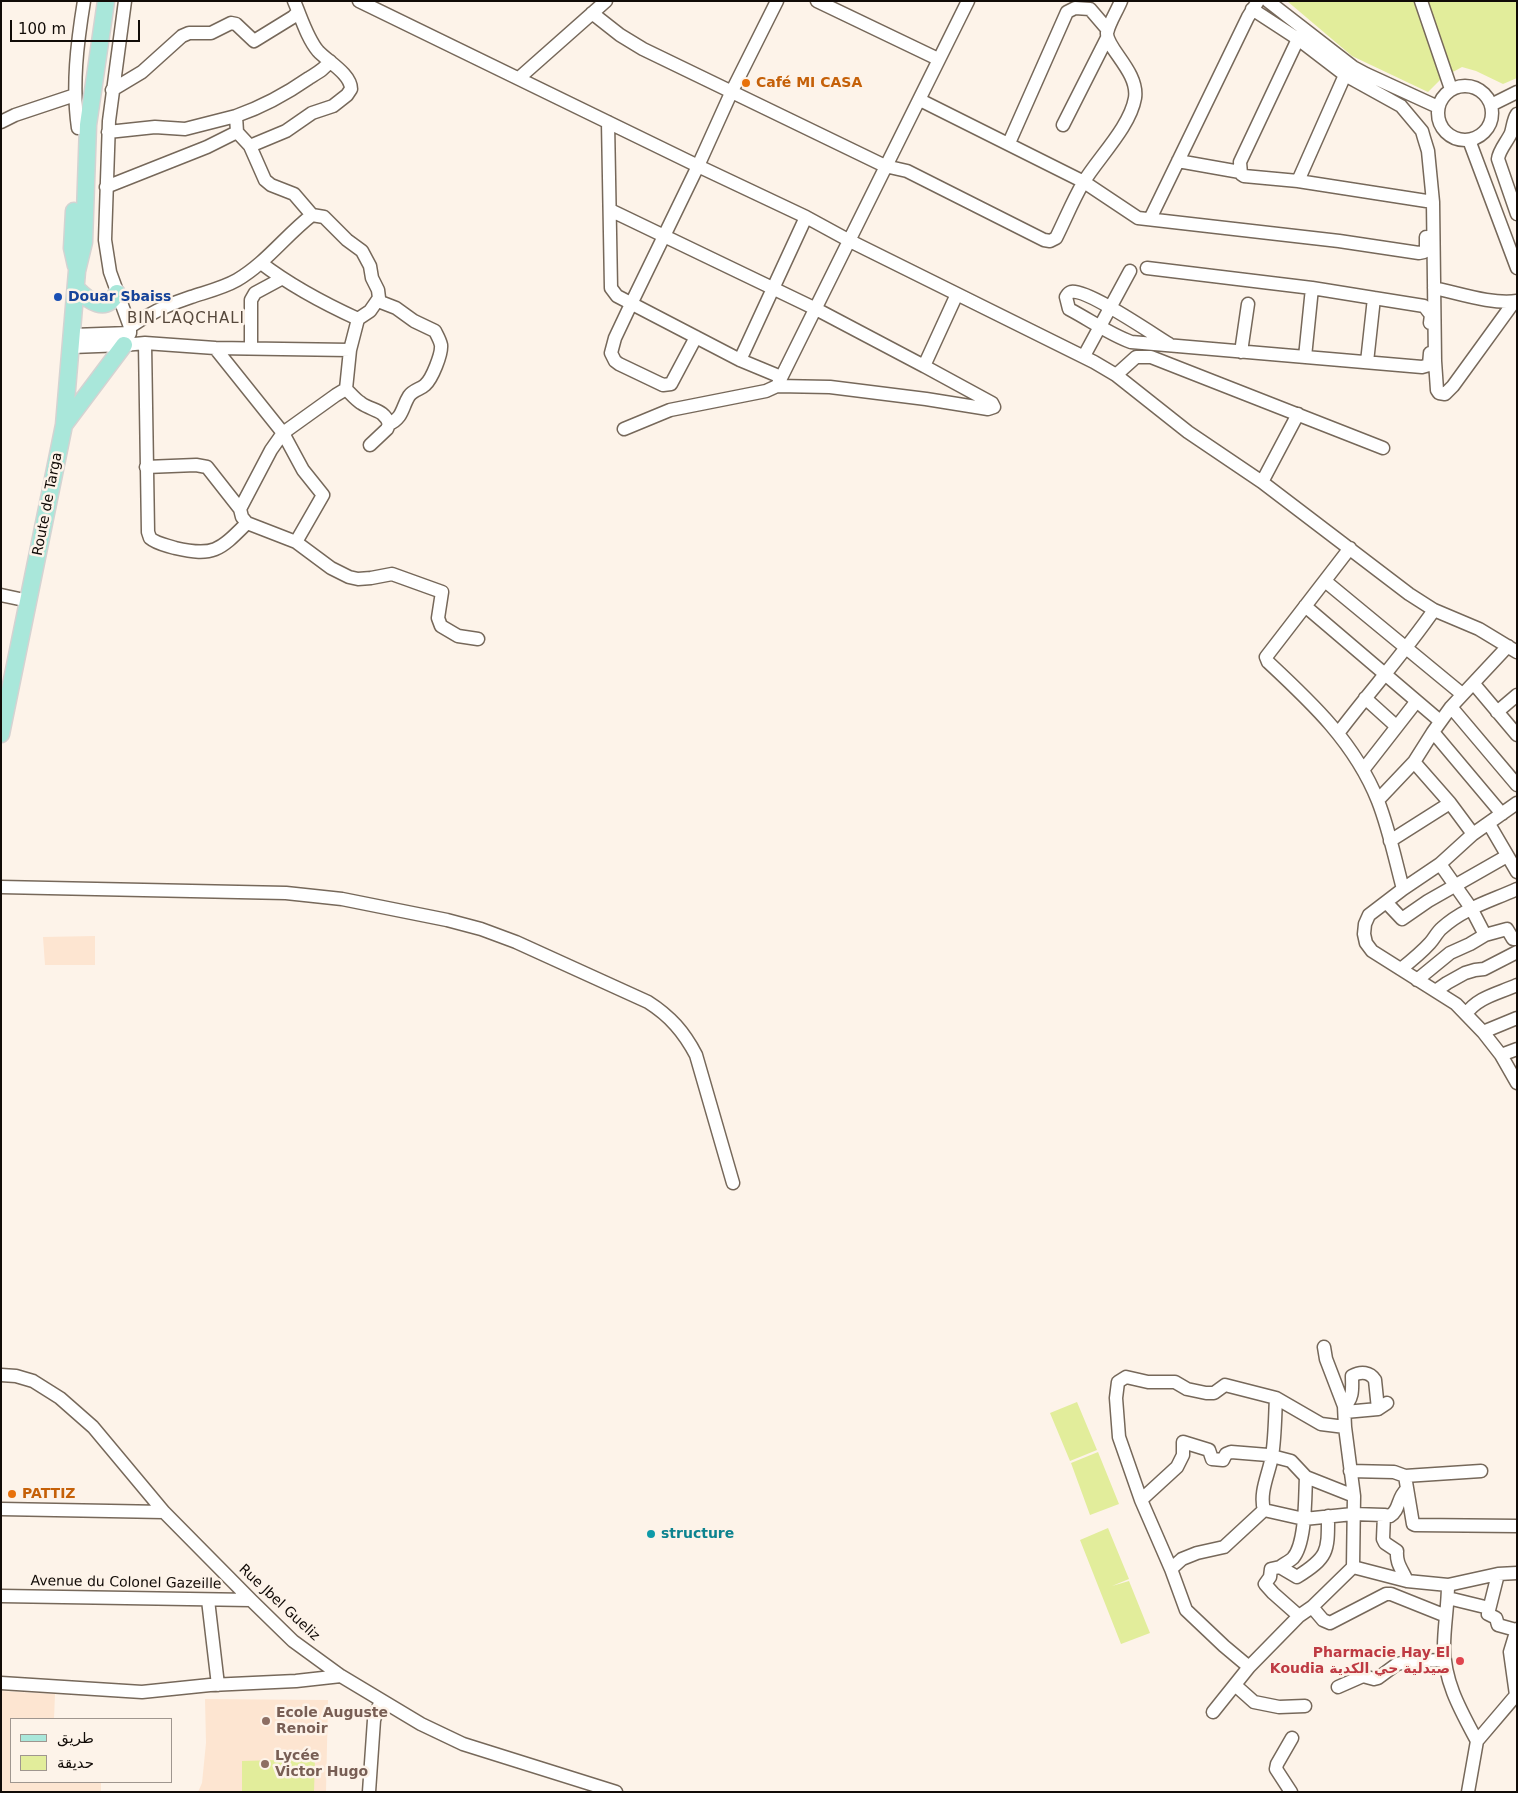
<!DOCTYPE html>
<meta charset="utf-8">
<style>
body{margin:0}
#map{position:relative;width:1518px;height:1793px;overflow:hidden;background:#fdf3e9;font-family:"DejaVu Sans",Vazirmatn,sans-serif}
canvas{display:block}
.frame{position:absolute;inset:0;border:2px solid #110b07;pointer-events:none}
.legend{position:absolute;left:10px;top:1718px;width:162px;height:65px;box-sizing:border-box;background:#fdf3e9;border:1px solid #9f968f;margin:0;padding:6px 9px;list-style:none;font-size:15px;color:#110b07}
.legend li{display:flex;align-items:center;gap:10px;height:25px}
.legend b{width:25px;border:1px solid #9f968f}
.scale{position:absolute;left:10px;top:20px;width:130px;height:22px;box-sizing:border-box;border:2px solid #110b07;border-top:0;padding-left:6px;font-size:15px;line-height:18px;white-space:nowrap;color:#110b07;-webkit-text-stroke:4px #fdf3e9;paint-order:stroke}
</style>
<div id="map">
<canvas width="1518" height="1793"></canvas>
<div class="frame"></div>
<ul class="legend">
<li><b style="height:6px;background:#a9e7da"></b>طريق</li>
<li><b style="height:14px;background:#e2ed9b"></b>حديقة</li>
</ul>
<div class="scale">100 m</div>
</div>
<script>
const c = document.querySelector('canvas').getContext('2d');
c.lineJoin = 'round';
function fill(path, color) {
  c.fillStyle = color;
  c.fill(path, 'evenodd');
}
function stroke(path, color, width, dash) {
  c.strokeStyle = color;
  c.lineWidth = width;
  c.lineCap = dash ? 'butt' : 'round';
  c.setLineDash(dash || []);
  c.stroke(path);
}
function drawText(font, color, halo, rows, align = 'center') {
  c.font = font + ' "DejaVu Sans",Vazirmatn,sans-serif';
  c.lineWidth = 5;
  c.setLineDash([]);
  c.textBaseline = 'middle';
  c.strokeStyle = halo;
  c.fillStyle = color;
  for (const [text, x, y, turn = 0] of rows) {
    c.save();
    c.translate(x, y);
    c.rotate((+turn || 0) * Math.PI / 180);
    c.textAlign = isNaN(turn) ? turn : align;
    if (halo) c.strokeText(text, 0, 0);
    c.fillText(text, 0, 0);
    c.restore();
  }
}
const built = new Path2D(`
 M95 936V965H45L43 937Z
 M1 1691 55 1694 54 1719H11V1782H101V1792H1Z
 M205 1699 328 1700 326 1792H198L202 1783 206 1743Z`);
const green = new Path2D(`
 M1287 1H1517V78L1503 84 1476 71 1462 67 1442 78 1428 92 1352 56Z
 M1077 1402 1097 1450 1070 1461 1050 1413Z
 M1098 1452 1119 1504 1090 1515 1071 1463Z
 M1108 1528 1129 1579 1112 1586 1129 1581 1150 1633 1121 1644 1080 1540Z
 M315 1759 314 1792H242V1761Z`);
const minor = new Path2D(`
 M125 1 109 121 105 240 110 272 130 327V333L124 345 145 343 215 348 350 350
 M359 1 698 166 806 217 850 241 1094 362 1116 375 1188 432 1262 482 1409 594 1434 610 1479 629 1517 652
 M817 1 938 59
 M1268 1 1353 67 1366 74 1438 107
 M1421 1 1451 89
 M1252 9 1298 39 1345 75 1401 106 1422 131 1424 138 1428 151 1433 202
 M592 13 620 35 643 49 885 166 907 171 1044 240 1050 241 1056 238C1065 220 1073 200 1083 183 1098 158 1130 127 1135 98 1139 72 1106 48 1107 33 1109 23 1117 11 1121 1
 M1298 39 1240 162 1241 174 1244 176 1298 181 1433 202 1435 361 1437 390 1439 393 1445 394 1453 386 1514 302
 M519 78 606 1
 M1438 113a27 27 0 1 1 54 0a27 27 0 1 1-54 0Z
 M112 90 142 72 182 36 189 33H211L231 23 236 24 254 41 293 17 298 12
 M920 100 1084 182 1138 218 1339 241 1419 253 1424 252 1426 249V237
 M1491 105 1517 92
 M1517 114C1513 120 1513 127 1511 133 1507 142 1499 150 1498 159L1517 214
 M236 116C262 107 286 94 309 78 317 73 325 69 330 61
 M1 122 15 115 75 95
 M608 122 611 288 617 296 740 360 781 377
 M1063 125 1107 38
 M78 128C72 86 77 44 84 1
 M1469 140 1517 268
 M1009 143 1067 12 1075 8 1090 9 1108 30
 M250 146 286 131 312 113 333 106 347 95 351 89C351 74 327 61 318 51 307 38 301 17 294 1
 M1178 161 1240 172
 M1298 181 1345 75
 M106 187 207 147 237 132 236 116 185 129 155 127 108 132
 M610 210 816 309 924 366 957 294
 M1150 219 1248 17 1258 1
 M261 263C291 286 323 303 358 319L370 311 379 298 378 290 372 278 370 266 362 251 347 240 324 217 312 215
 M1147 268 1312 288 1374 298 1367 362
 M1434 288C1458 293 1493 305 1517 301
 M1374 298 1424 306 1431 315 1430 323
 M378 301 396 308 414 321 435 331C437 335 440 340 441 345 442 354 432 379 425 385 421 389 413 390 409 396 402 407 403 418 389 424
 M130 327C148 314 169 304 191 297 206 292 223 288 237 280 266 263 286 235 312 215L294 194 271 185 265 180 250 146 237 132
 M73 335 130 333
 M696 337 671 384 663 385 619 364 615 361 611 353 615 338 632 302 698 166 731 93 777 1
 M145 343 148 532 150 538C157 544 166 545 175 548 214 557 220 550 247 523
 M1169 344C1154 335 1086 288 1071 292 1068 293 1068 294 1066 297L1069 309C1090 320 1109 334 1131 342L1422 367 1429 365 1430 353
 M72 347 124 345
 M251 347V300L255 293 281 279
 M215 348 283 433 303 470 323 495 296 542
 M1241 352 1248 304
 M1084 356 1130 271
 M1305 357 1312 288
 M740 360 806 217
 M1116 375 1136 357H1151L1383 448
 M777 386 968 1
 M346 389C351 394 356 400 361 403 372 411 384 409 389 424L387 429 370 445
 M624 429 670 410 766 391 777 386 830 387 926 399 982 408 988 409 994 407 992 403 924 366
 M146 467 196 465 207 467 240 509 242 517 247 523 296 542 331 568 349 577 358 579 371 578 392 574 442 592 438 618 441 626 458 636 478 639
 M1262 482 1298 414
 M240 509 271 450 283 433 336 395 346 389 350 350 358 319
 M1350 548 1266 657 1268 662C1312 703 1355 743 1378 801 1389 829 1395 859 1403 889
 M1325 581 1462 694
 M1 595 29 601
 M1305 606 1440 721
 M1474 684 1517 735
 M1365 698 1396 726
 M1451 707 1517 785
 M1497 712 1517 695
 M1339 732C1370 691 1405 652 1434 610
 M1433 732 1502 814
 M1414 762 1450 803 1473 834
 M1363 770 1416 702
 M1378 800 1414 762 1433 732 1451 707 1508 646
 M1517 803 1473 834 1440 864 1403 889 1369 915 1365 924 1364 934 1366 943 1372 951 1456 1004 1483 1032 1501 1055 1517 1083
 M1489 824 1517 872
 M1390 841 1450 803
 M1440 864 1471 908 1485 935
 M1 887 286 893 342 899 447 920 481 929 516 942 648 1002C670 1016 684 1032 696 1055L733 1183
 M1386 902 1402 919 1428 901 1507 856
 M1401 969C1411 961 1421 953 1430 943 1434 939 1437 932 1442 928 1464 908 1491 901 1517 889
 M1417 980 1450 953 1470 944 1485 935 1507 929 1513 939H1517
 M1437 990 1447 983 1465 973 1475 970 1484 969 1517 952
 M1466 1014C1478 997 1497 994 1517 985
 M1483 1032 1517 1018
 M1501 1055 1517 1049
 M1 1375 16 1376 33 1381 60 1398 93 1427 164 1512 251 1600 293 1641 341 1676 421 1724 463 1744 616 1792
 M1344 1406C1354 1399 1352 1387 1352 1376 1361 1371 1370 1372 1375 1380L1378 1409
 M1345 1412 1378 1409 1387 1403
 M1350 1471 1394 1472 1405 1476 1481 1471
 M1405 1476 1413 1524 1415 1525 1517 1526
 M1141 1500 1177 1467 1183 1455V1442L1209 1450 1212 1459 1223 1460 1226 1454 1231 1452 1268 1455 1291 1461 1306 1477 1354 1496
 M1 1509 164 1512
 M1264 1510 1304 1519 1353 1514 1384 1515 1390 1516C1400 1510 1397 1498 1406 1490
 M1264 1510C1259 1492 1269 1474 1272 1456 1275 1438 1275 1417 1276 1398
 M1384 1515 1383 1539 1385 1543 1397 1551C1396 1564 1402 1569 1407 1581
 M1280 1567C1284 1564 1290 1561 1293 1558 1306 1543 1305 1497 1306 1477
 M1353 1567 1407 1581 1448 1585
 M1171 1569 1182 1559 1197 1553 1224 1547 1264 1510
 M1498 1574 1488 1614 1496 1618 1498 1625 1516 1630
 M1 1596 251 1600
 M1448 1598 1489 1608
 M208 1600 218 1685
 M1312 1607 1323 1620 1330 1623 1386 1594H1391L1446 1616
 M1299 1616 1273 1593 1265 1584 1270 1577 1271 1569 1280 1567 1297 1577C1329 1557 1328 1551 1328 1516
 M1249 1667 1224 1646 1186 1610 1171 1569 1141 1500 1119 1437 1116 1398 1118 1382 1126 1377 1148 1382H1175L1187 1389 1206 1393H1214L1225 1385 1276 1398 1321 1424 1345 1427
 M1 1683 142 1692 210 1685 296 1681 341 1676
 M1235 1685 1254 1702 1279 1707 1305 1706
 M1338 1687 1363 1676 1374 1679 1378 1678 1397 1664 1412 1661 1445 1660
 M1516 1695 1510 1652 1517 1629
 M1213 1712 1249 1667 1299 1616 1312 1607 1353 1567 1354 1496 1345 1427 1344 1406 1326 1359 1324 1347
 M1477 1741C1461 1711 1444 1682 1444 1647 1444 1626 1448 1606 1448 1585L1498 1574 1517 1573
 M369 1792 374 1720 381 1700
 M1291 1792 1276 1769 1277 1764 1292 1738
 M1468 1792 1477 1741 1517 1694`);
const major = new Path2D(`
 M74 211 72 248 76 266
 M77 289C89 301 105 314 117 293
 M64 425 124 345
 M1 734 64 425 77 271 84 242 88 125 106 1`);
const markers = [
 [746,83,5,"#e8710a"],
 [58,297,5,"#1a4fb4"],
 [12,1494,5,"#e8710a"],
 [651,1534,5,"#0f9aa8"],
 [1460,1661,5,"#e0444e"],
 [266,1721,5,"#8d6e63"],
 [265,1764,5,"#8d6e63"]
];
const foodNames = [
 ["Café MI CASA",756,83],
 ["PATTIZ",22,1494]
];
const transitNames = [
 ["Douar Sbaiss",68,297]
];
const streetNames = [
 ["Route de Targa",48,504,-79],
 ["Avenue du Colonel Gazeille",126,1583,1],
 ["Rue Jbel Gueliz",279,1603,43]
];
const cultureNames = [
 ["structure",661,1534]
];
const healthNames = [
 ["Pharmacie Hay El",1450,1653],
 ["Koudia صيدلية حي الكدية",1450,1669]
];
const educationNames = [
 ["Ecole Auguste",276,1713],
 ["Renoir",276,1729],
 ["Lycée",275,1756],
 ["Victor Hugo",275,1772]
];
const neighbourhoodNames = [
 ["BIN LAQCHALI",186,319]
];
fill(built, '#fde5d1');
fill(green, '#e2ed9b');
stroke(minor, '#76685a', 15);
stroke(major, '#d4d3d2', 19);
stroke(minor, '#fff', 12);
stroke(major, '#a9e7da', 16);
for (const [x, y, r, color] of markers) {
  const dot = new Path2D();
  dot.arc(x, y, r, 0, 2 * Math.PI);
  c.fillStyle = color;
  c.fill(dot);
  stroke(dot, '#fdf3e9', 2);
}
drawText('bold 14px', '#c56008', '#fdf3e9', foodNames, 'left');
drawText('bold 14px', '#164399', '#fdf3e9', transitNames, 'left');
drawText('14px', '#110b07', '#fdf3e9', streetNames);
drawText('bold 14px', '#0d838f', '#fdf3e9', cultureNames, 'left');
drawText('bold 14px', '#be3a42', '#fdf3e9', healthNames, 'right');
drawText('bold 14px', '#785e54', '#fdf3e9', educationNames, 'left');
c.letterSpacing = '1px';
drawText('15px', '#56483c', '#fdf3e9', neighbourhoodNames);
c.letterSpacing = '0px';
</script>
